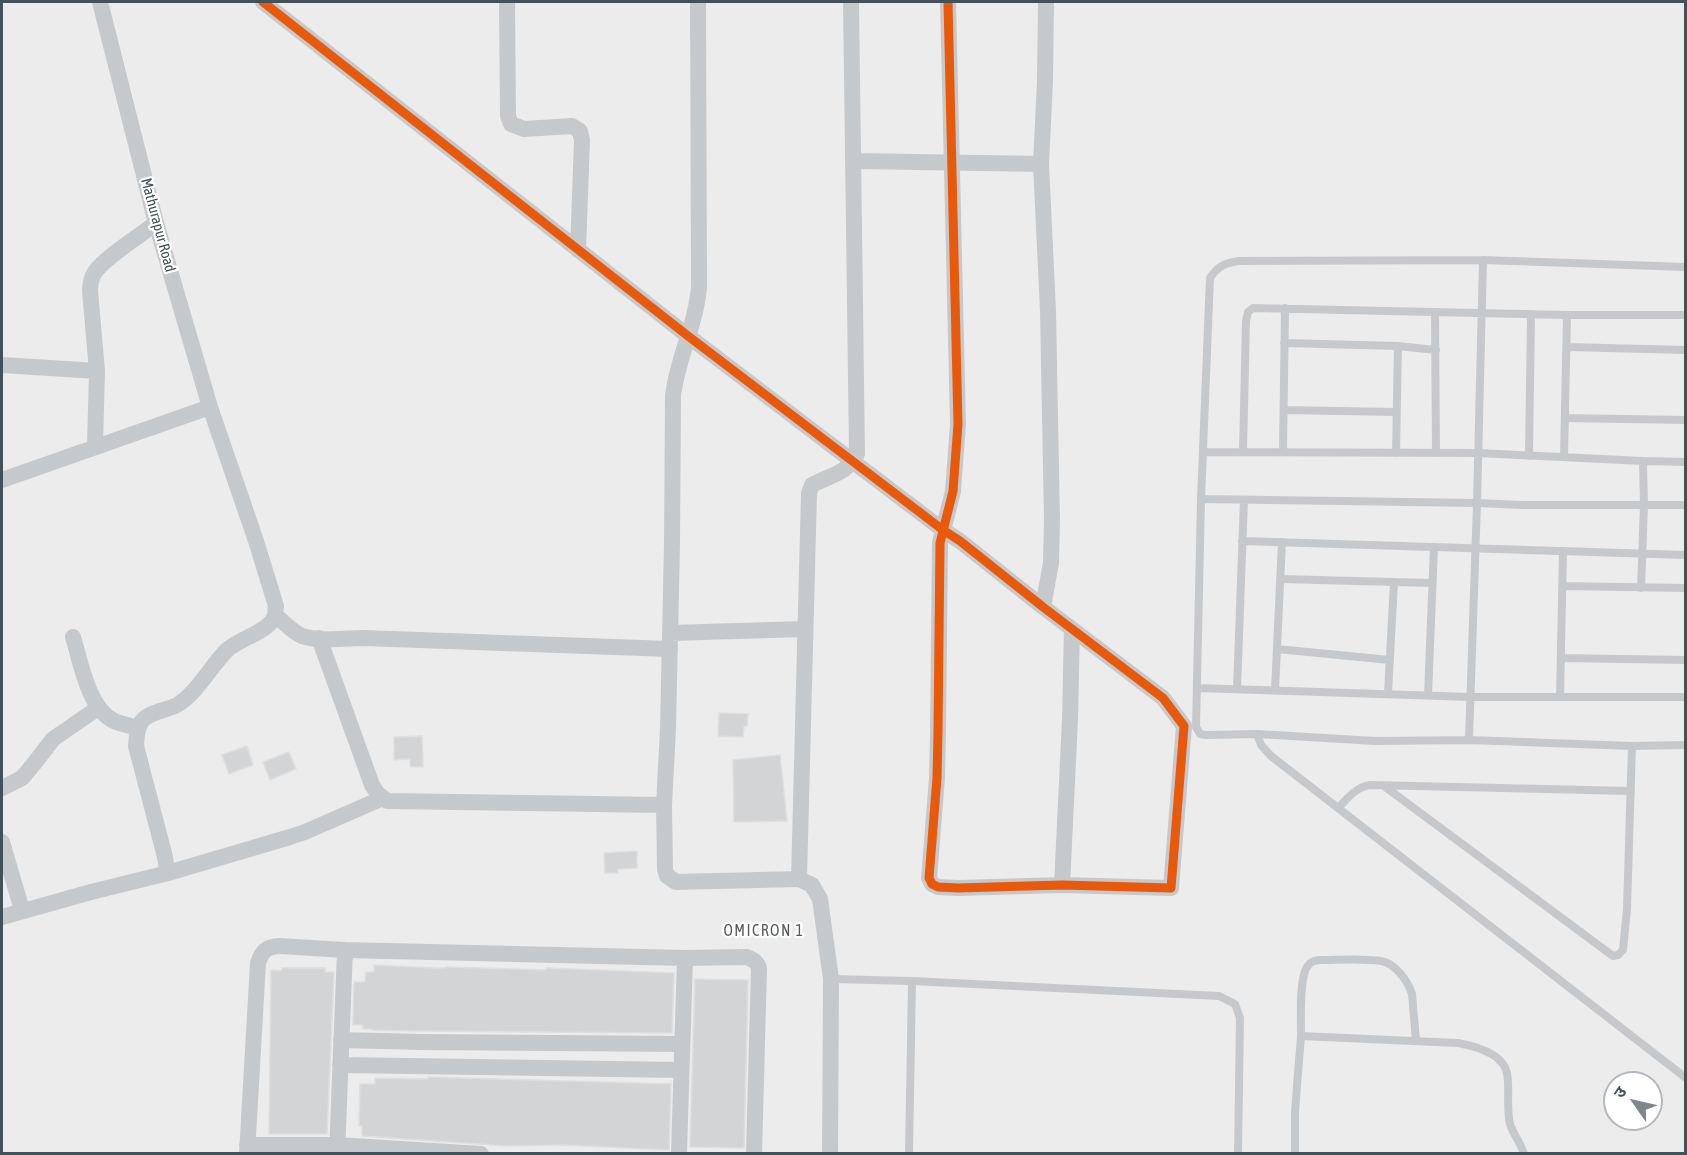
<!DOCTYPE html>
<meta charset="utf-8">
<style>
body{margin:0}
#map{position:relative;width:1687px;height:1155px;overflow:hidden;background:#edecec;font-family:"Asap Condensed","Noto Sans Devanagari",sans-serif}
canvas{display:block}
.frame{position:absolute;inset:0;border:3px solid #435159;pointer-events:none}
.north{position:absolute;left:1603px;top:1071px;width:60px;height:60px;box-sizing:border-box;background:#fff;border:2px solid #b4b9bd;border-radius:50%;rotate:304deg;font-size:16px;font-weight:700;line-height:24px;text-align:center;color:#435159}
.north::after{content:'';display:block;margin:auto;width:21px;height:27px;background:#7e878c;clip-path:polygon(50% 0,100% 100%,50% 72%,0 100%)}
</style>
<div id="map">
<canvas width="1687" height="1155"></canvas>
<div class="frame"></div>
<div class="north">उ</div>
</div>
<script>
const c = document.querySelector('canvas').getContext('2d');
c.lineJoin = 'round';
function fill(path, color) {
  c.fillStyle = color;
  c.fill(path, 'evenodd');
}
function stroke(path, color, width, dash) {
  c.strokeStyle = color;
  c.lineWidth = width;
  c.lineCap = dash ? 'butt' : 'round';
  c.setLineDash(dash || []);
  c.stroke(path);
}
function drawText(font, color, halo, rows, align = 'center') {
  c.font = font + ' "Asap Condensed",sans-serif';
  c.lineWidth = 4.5;
  c.setLineDash([]);
  c.textBaseline = 'middle';
  c.strokeStyle = halo;
  c.fillStyle = color;
  for (const [text, x, y, turn = 0] of rows) {
    c.save();
    c.translate(x, y);
    c.rotate((+turn || 0) * Math.PI / 180);
    c.textAlign = isNaN(turn) ? turn : align;
    if (halo) c.strokeText(text, 0, 0);
    c.fillText(text, 0, 0);
    c.restore();
  }
}
const building = new Path2D(`
 M719 713 748 714 747 726H744L743 737 718 736Z
 M422 736 423 767H410V759L394 760V737Z
 M247 746 253 765 229 774 222 755Z
 M289 752 296 769 270 780 263 762Z
 M780 755 787 821 734 822 733 760Z
 M637 851V868L618 869V873H605L604 853Z
 M374 965 433 968H446V967L546 970V968L674 973 672 1033 416 1031 372 1030V1029H363V1025H353L354 982H365L366 972H374Z
 M282 968H325V972H334L327 1134H269L271 970 282 971Z
 M695 979 748 980 744 1148 690 1147Z
 M428 1077 671 1084 669 1150 565 1145 508 1146 362 1136V1126H359L360 1084H375V1078L428 1079Z`);
const service = new Path2D(`
 M1686 267 1483 260 1239 261C1225 263 1218 266 1210 278L1201 499 1196 727 1200 734 1206 735 1257 734 1375 741 1469 740 1632 746 1686 745
 M1435 312 1436 453
 M1284 343 1398 346 1436 350
 M1566 347 1686 350
 M1284 410 1395 412
 M1565 418 1686 420
 M1203 452 1478 453 1643 461 1686 462
 M1243 452 1246 321 1248 312 1253 308 1567 315H1686
 M1283 452 1285 308
 M1396 453 1398 346
 M1529 456 1531 314
 M1564 457 1567 315
 M1201 499 1477 503 1521 505H1686
 M1242 541 1686 555
 M1280 579 1432 583
 M1562 586 1686 588
 M1641 588 1644 505 1643 461
 M1277 649 1390 660
 M1561 658 1686 660
 M1197 688 1471 697H1686
 M1237 689 1244 500
 M1275 690 1282 542
 M1388 693 1394 582
 M1428 695 1434 547
 M1560 697 1563 551
 M1257 734 1261 745 1271 756 1686 1078
 M1469 740 1477 503 1483 260
 M1384 786 1613 956 1618 955 1623 950 1627 909 1632 746
 M1339 807C1348 798 1356 787 1370 785L1631 791
 M831 979 912 981 1219 996 1235 1004 1240 1018 1238 1154
 M1301 1036C1301 1020 1299 979 1307 967 1310 962 1313 961 1319 960 1338 960 1363 958 1381 961 1395 963 1408 981 1412 994L1416 1041
 M909 1154 912 981
 M1295 1154V1111L1301 1036 1458 1043C1474 1046 1503 1053 1507 1073 1510 1089 1506 1107 1510 1124 1513 1134 1521 1143 1524 1154`);
const minor = new Path2D(`
 M100 2 156 223 210 407 256 541 276 606C275 609 276 612 275 615 271 631 240 638 227 650 210 667 198 692 177 705 166 711 151 711 143 720 136 727 137 737 136 746L164 853 168 873
 M263 2 688 336 943 530 960 541 1043 607 1163 698 1184 726 1171 888 1062 885 958 888 938 887 932 884 929 878 937 778 938 733 940 543 953 491 958 424 948 2
 M507 2 508 116 511 124 524 129 572 126 580 131 582 140 578 250
 M698 2 699 287C696 325 677 359 673 396L672 544 668 729 664 805 665 869 667 876 676 882 799 879 812 885 820 899 831 979 830 1154
 M854 161 1041 164
 M2 365 97 371
 M95 446 97 371 90 291C90 284 91 278 95 272 104 258 141 235 156 223
 M2 480 210 407
 M1043 607 1051 563 1052 520 1048 311 1041 164 1045 81 1046 2
 M275 615C284 622 292 632 302 636 318 642 347 638 364 638L670 649
 M670 633 805 629
 M73 637C81 663 88 708 114 721 122 724 130 726 138 728
 M319 638 372 785 377 793 387 801 664 805
 M2 788 22 778 33 765 53 739 98 708
 M2 842 22 910
 M799 879 809 493 812 485C830 475 847 474 857 454L851 2
 M1062 885 1070 720 1072 629
 M2 917 91 892 168 873 290 837 305 832 383 798
 M341 1040 421 1042 682 1044
 M340 1065 681 1070
 M247 1145H337L481 1154
 M679 1153 685 958
 M247 1154 258 963C262 951 266 947 279 946L345 950 685 958 747 957C754 960 757 962 759 968L754 1154
 M337 1154 345 950`);
const cycleway = new Path2D(`
 M263 2 688 336 943 530 960 541 1043 607 1163 698 1184 726 1171 888 1062 885 958 888 938 887 932 884 929 878 937 778 938 733 940 543 953 491 958 424 948 2`);
const streetNames = [
 ["Mathurapur Road",158,225,75]
];
const neighbourhoodNames = [
 ["OMICRON 1",764,931]
];
fill(building, '#d3d4d5');
stroke(building, '#dededf', 1.5);
stroke(service, '#c6c9cb', 8);
stroke(minor, '#c6c9cb', 16);
stroke(cycleway, '#e8590c', 9);
drawText('15px', '#435159', '#fff', streetNames);
c.letterSpacing = '1.5px';
drawText('16px', '#585d60', '#fff', neighbourhoodNames);
c.letterSpacing = '0px';
</script>
